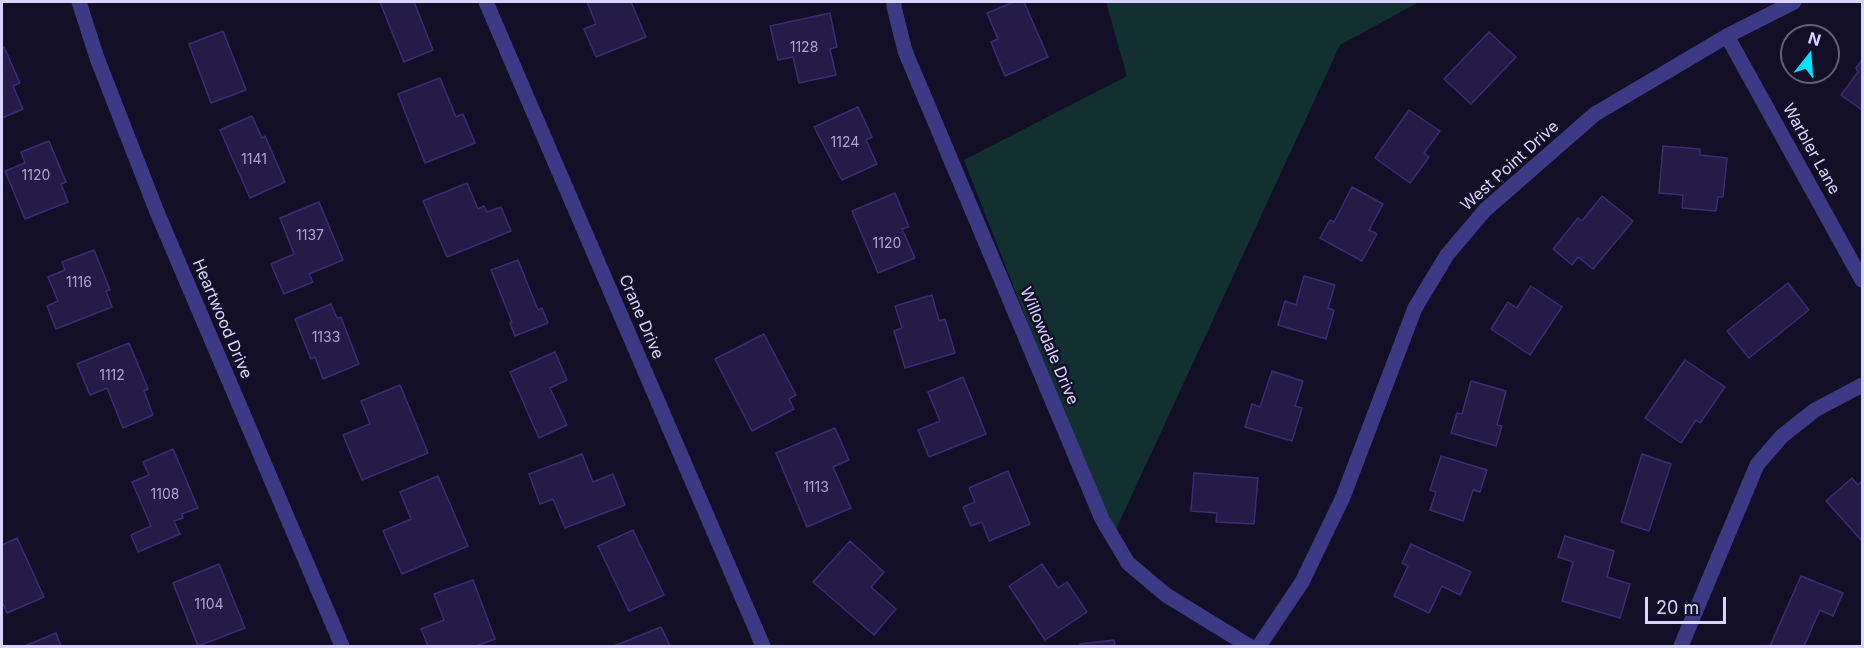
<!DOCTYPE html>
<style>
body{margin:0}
#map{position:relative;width:1864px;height:648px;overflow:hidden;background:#130f26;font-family:Inter,sans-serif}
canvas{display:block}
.frame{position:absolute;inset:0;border:3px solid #d9d4ff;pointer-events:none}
.north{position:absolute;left:1780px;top:24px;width:60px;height:60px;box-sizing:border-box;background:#130f26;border:2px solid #625e7d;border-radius:50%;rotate:17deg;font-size:16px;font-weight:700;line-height:24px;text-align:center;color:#d9d4ff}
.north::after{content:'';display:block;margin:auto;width:21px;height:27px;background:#00e5ff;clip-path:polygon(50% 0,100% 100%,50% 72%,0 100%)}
.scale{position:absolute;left:1645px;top:597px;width:81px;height:27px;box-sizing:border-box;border:3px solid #d9d4ff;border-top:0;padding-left:8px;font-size:18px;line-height:21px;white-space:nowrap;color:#d9d4ff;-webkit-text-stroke:4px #130f26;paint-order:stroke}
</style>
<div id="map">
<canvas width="1864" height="648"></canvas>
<div class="frame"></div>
<div class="north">N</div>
<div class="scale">20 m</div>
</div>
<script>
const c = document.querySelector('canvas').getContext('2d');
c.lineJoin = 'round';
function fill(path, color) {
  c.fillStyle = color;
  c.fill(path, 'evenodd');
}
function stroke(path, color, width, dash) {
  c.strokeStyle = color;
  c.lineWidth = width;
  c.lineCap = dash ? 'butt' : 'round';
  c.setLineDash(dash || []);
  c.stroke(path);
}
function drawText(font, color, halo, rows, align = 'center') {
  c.font = font + ' Inter,sans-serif';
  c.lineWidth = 5;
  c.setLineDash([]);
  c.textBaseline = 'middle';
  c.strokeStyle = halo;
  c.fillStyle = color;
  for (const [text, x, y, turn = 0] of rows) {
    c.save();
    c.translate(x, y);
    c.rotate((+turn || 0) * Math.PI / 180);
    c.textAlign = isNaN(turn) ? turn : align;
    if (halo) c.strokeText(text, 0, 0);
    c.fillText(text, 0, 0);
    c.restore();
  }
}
const green = new Path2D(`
 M1106 2H1419L1340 45 1112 538 964 160 1127 76Z`);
const building = new Path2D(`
 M380 2H414L433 50 404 62Z
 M587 2H631L646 37 596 57 584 29 596 24Z
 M1014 2H1024L1048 57 1005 76 991 42 998 39 987 13Z
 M830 13 837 47 830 49 836 75 799 83 793 57 778 60 770 26Z
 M223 31 246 90 211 103 189 44Z
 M1489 32 1516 57 1471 104 1444 79Z
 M4 47 20 83 13 86 23 109 2 118V48Z
 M1862 60V110L1841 95 1858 72 1856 68Z
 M440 78 456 117 463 114 475 143 425 163 398 94Z
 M858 107 872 137 866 140 877 164 842 180 814 127Z
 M1409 110 1440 131 1424 153 1429 157 1410 183 1375 158Z
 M252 116 262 138 265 136 285 182 250 198 220 130Z
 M49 141 66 182 61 184 68 202 25 219 5 171 25 163 21 152Z
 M1663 146 1700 149V155L1727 158 1723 197H1718L1716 211 1682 208 1683 195 1659 193Z
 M467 183 478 209 484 206 487 212 501 207 511 231 447 257 423 201Z
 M1352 187 1383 204 1369 230 1377 234 1362 261 1320 238 1330 220 1334 222Z
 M895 193 909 227 902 229 915 258 878 273 852 211Z
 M1602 196 1633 221 1593 269 1578 257 1572 265 1553 249 1578 218 1582 221Z
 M319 202 343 260 309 274 313 282 284 294 271 264 294 254 280 218Z
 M94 250 110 290 106 291 112 307 56 329 47 306 58 301 48 277 65 270 62 262Z
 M518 260 538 310 542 308 548 323 515 336 510 323 512 322 491 270Z
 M1304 276 1335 285 1328 308 1334 310 1326 339 1278 325 1285 301 1296 305Z
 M1788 283 1809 310 1749 358 1727 331Z
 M1531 286 1562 307 1530 355 1491 329 1508 302 1517 308Z
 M932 295 939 321 945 319 955 353 905 368 894 331 902 328 895 306Z
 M331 304 337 318 341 317 359 364 323 379 315 357 311 359 295 319Z
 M764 334 796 395 789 399 794 409 752 431 715 359Z
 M129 343 148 389 144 391 153 415 123 428 107 388 90 395 77 364Z
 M555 352 567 380 550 388 567 425 539 438 510 372Z
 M1685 360 1725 387 1700 423 1696 420 1681 443 1645 418Z
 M1272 371 1303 381 1295 406 1302 408 1292 441 1245 427 1252 404 1260 407Z
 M963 377 986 434 929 457 918 430 940 421 928 392Z
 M1471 381 1506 391 1497 425 1502 426 1496 446 1451 433 1457 413 1462 414Z
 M400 385 428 453 362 480 343 435 370 424 361 401Z
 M835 428 849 460 833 467 851 508 807 527 776 453Z
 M173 449 198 508 182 514 183 518 174 521 180 534 138 552 131 535 151 526 132 482 149 475 143 462Z
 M582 454 593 482 613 474 625 505 565 528 553 499 540 504 529 474Z
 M1642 454 1671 464 1649 531 1621 522Z
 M1441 456 1487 470 1480 492 1473 490 1463 521 1430 510 1436 492 1430 490Z
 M1008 471 1030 524 989 541 982 522 971 526 963 507 975 502 969 488Z
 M1194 473 1258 478 1254 524 1216 522 1217 513 1191 511Z
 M438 476 468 546 402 574 383 531 411 519 400 492Z
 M1852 478 1858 485 1862 481V541L1826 501Z
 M633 530 664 595 629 611 598 546Z
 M1565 536 1614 551 1607 577 1630 584 1620 618 1562 601 1573 562 1558 557Z
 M17 538 44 597 7 613 2 602V545Z
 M850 541 884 572 871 587 896 609 874 635 813 582Z
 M1411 544 1471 572 1460 595 1442 586 1429 613 1394 596 1408 566 1402 563Z
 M219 564 245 628 198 646 173 583Z
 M1042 564 1058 588 1067 582 1087 612 1045 640 1009 586Z
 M1801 576 1843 593 1833 616 1820 610 1804 646H1770Z
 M473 580 495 639 476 646H428L421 629 444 620 434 594Z
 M661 627 670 646H614Z
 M56 633 61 646H25Z
 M1114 640 1115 646H1080V644Z`);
const minor = new Path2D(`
 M79 2 97 58 157 212 342 646
 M486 2 763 646
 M894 2V7L905 51 1102 519 1128 563 1166 595 1249 646
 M1727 36 1862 280
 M1259 646 1302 582 1343 497 1415 308 1447 255 1485 210 1595 114 1727 36 1794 2
 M1681 646 1757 465 1782 436 1815 410 1862 385`);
const numberNames = [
 ["1128",804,48],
 ["1124",845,143],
 ["1141",254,160],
 ["1120",36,176],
 ["1137",310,236],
 ["1120",887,244],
 ["1116",79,283],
 ["1133",326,338],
 ["1112",112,376],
 ["1113",816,488],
 ["1108",165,495],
 ["1104",209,605]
];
const streetNames = [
 ["Warbler Lane",1811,149,61],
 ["West Point Drive",1510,166,-42],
 ["Crane Drive",641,317,67],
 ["Heartwood Drive",222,319,67],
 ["Willowdale Drive",1049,346,67]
];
fill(green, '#12302f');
fill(building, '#241b47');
stroke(building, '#3b2d73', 1.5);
stroke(minor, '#3d3a85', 15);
drawText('14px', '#aca6d1', null, numberNames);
drawText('16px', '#d9d4ff', '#130f26', streetNames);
</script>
